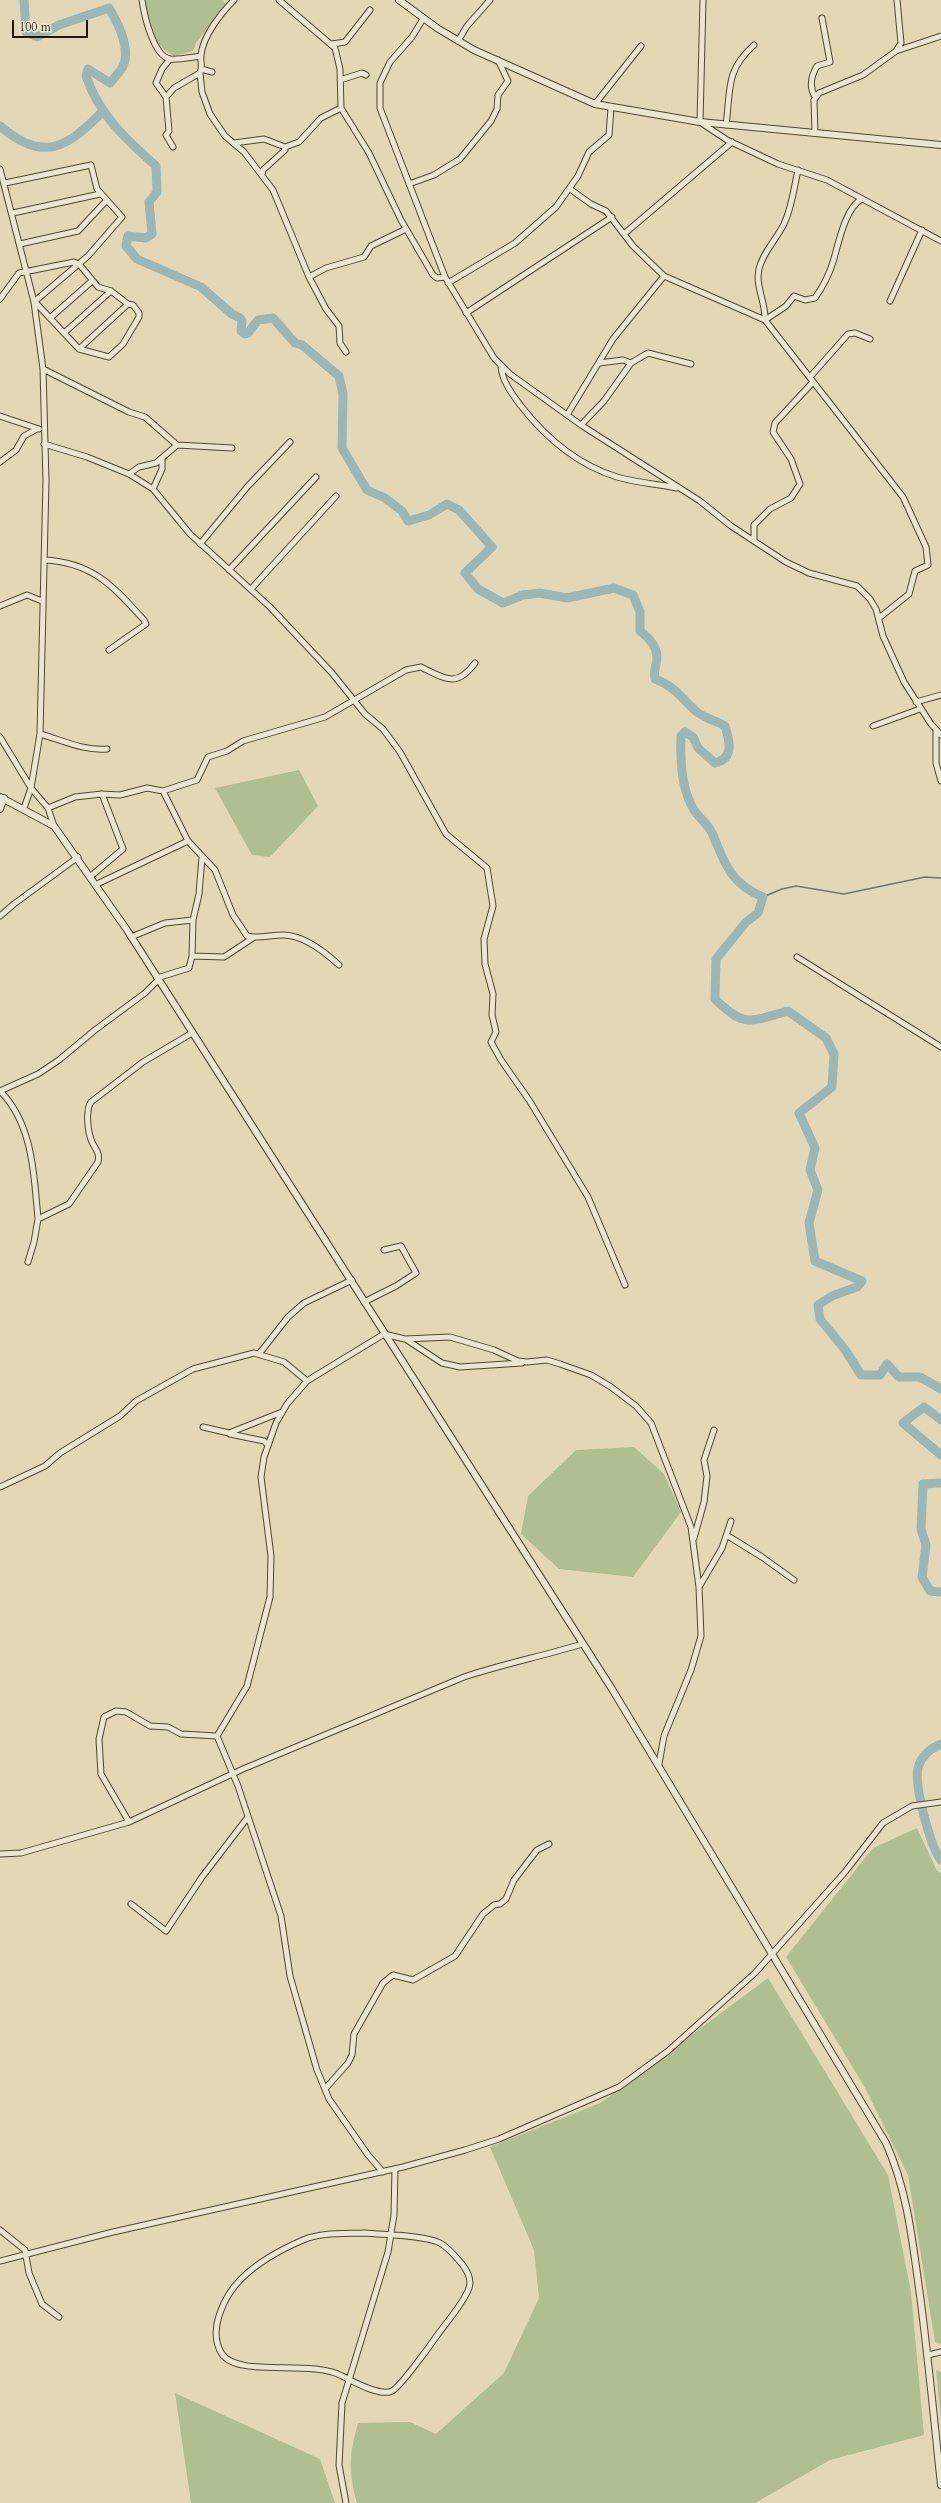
<!DOCTYPE html>
<style>
body{margin:0}
#map{position:relative;width:941px;height:2503px;overflow:hidden;background:#e4d7b5;font-family:Cardo,serif}
canvas{display:block}
.scale{position:absolute;left:12px;top:20px;width:76px;height:18px;box-sizing:border-box;border:2px solid #231404;border-top:0;padding-left:5px;font-size:12px;line-height:14px;white-space:nowrap;color:#231404;-webkit-text-stroke:3px #ede5cf;paint-order:stroke}
</style>
<div id="map">
<canvas width="941" height="2503"></canvas>
<div class="scale">100 m</div>
</div>
<script>
const c = document.querySelector('canvas').getContext('2d');
c.lineJoin = 'round';
function fill(path, color) {
  c.fillStyle = color;
  c.fill(path, 'evenodd');
}
function stroke(path, color, width, dash) {
  c.strokeStyle = color;
  c.lineWidth = width;
  c.lineCap = dash ? 'butt' : 'round';
  c.setLineDash(dash || []);
  c.stroke(path);
}
const green = new Path2D(`
 M144 0H222L226 4 196 43 193 51 174 56 156 44Z
 M299 770 318 806 270 857 252 855 215 788Z
 M634 1447 664 1474 681 1512 633 1577 559 1569 521 1534 528 1496 576 1450Z
 M917 1828 937 1871 941 1873V2344L935 2342 908 2175 864 2086 786 1957 873 1848Z
 M768 1978 888 2175 911 2292 924 2435 830 2460 755 2503H357C348 2470 349 2456 358 2423L410 2422 436 2434 504 2373 539 2298 534 2250 490 2147 600 2103Z
 M936 2370 941 2372V2421Z
 M175 2393 320 2459 335 2503H191Z`);
const stream = new Path2D(`
 M763 897 782 889 796 886 844 894 925 877 941 878`);
const river = new Path2D(`
 M24 0 26 32 37 37 59 25 109 8C118 23 132 51 122 68 119 73 114 78 110 83L88 69 86 76C99 115 126 139 156 166L157 192 149 202 152 234 145 238 128 236 126 246 137 259 201 287 232 314 240 318 242 321 241 331 245 334 248 333 258 320 273 318 295 343 302 345 339 376 343 394 342 448 367 490 385 498 402 511 408 521 429 515 447 504 459 510 492 547 465 573 478 589 503 603 523 595 540 593 567 598 614 588 633 595 640 612V631C648 637 657 645 657 657 657 665 653 670 655 679 675 686 682 699 697 712 699 715 720 723 725 726 730 742 734 758 715 763L698 748 693 737 685 732 681 736C680 760 681 789 694 810 700 819 709 825 713 835 725 864 731 884 763 897L758 913 746 922 716 959 715 999C745 1029 751 1021 788 1011L826 1038 834 1054 832 1087 799 1113 815 1148 810 1170 818 1190 809 1223 815 1261 862 1281 857 1287 832 1296 818 1305 820 1319 846 1351 861 1375H880L887 1364 899 1377H920L941 1389
 M0 126C43 163 67 148 102 112
 M941 1420 924 1407 903 1423 941 1455
 M941 1483 923 1484 921 1529 926 1545 922 1577 930 1591 941 1592
 M941 1744C931 1748 921 1756 918 1768 914 1785 930 1846 941 1860`);
const minor = new Path2D(`
 M142 0C144 14 153 56 170 59 179 60 192 57 201 56
 M279 0 335 48 340 69 341 108 369 153 401 220 433 275 437 278 445 277
 M703 0 700 122 727 140 778 164 827 180 941 241
 M423 19 412 37 390 62 380 83V108L445 277 494 358 510 374 581 425 700 501 731 526 786 562 809 573 857 586 870 599 876 609 883 636 904 682 931 724 941 735
 M458 41 467 26 490 0
 M332 44 345 42 370 10
 M896 51 901 43 897 0
 M201 69 212 72
 M200 73 202 92 210 114 225 136 244 152 273 190 309 277 326 268 364 257 371 246 406 229
 M340 80 362 73 366 75
 M166 97 156 83 162 69 170 59
 M815 97C809 87 811 76 817 66L830 62 822 18
 M595 104 641 46
 M726 125C731 89 725 71 754 45
 M815 133 814 100 819 93 863 75 896 51 941 36
 M234 143 264 139 285 147V150L263 170 262 174
 M173 147 166 135 169 131 166 97 174 88 200 73C203 66 200 61 201 55 203 36 221 13 234 0
 M285 147 299 142 321 118 341 108
 M0 169 34 302 43 369 46 481 40 734 31 788 24 808
 M5 183 91 165 97 189 122 217 88 256 34 302
 M409 184 434 175 460 159 491 121 497 109 498 95 508 81 498 60
 M570 189 591 204 606 211 633 246 664 276
 M13 213 100 194
 M624 234 732 142
 M20 244 78 231 106 201
 M309 277 326 309 339 326 340 343 346 352
 M448 283 515 243 556 207 578 176 589 152 609 135 611 108
 M0 299 19 273 74 262 79 264 98 287 111 291 128 304 133 305 139 313V317L123 344 109 357 79 349 35 302
 M890 301 922 230
 M466 313 612 217
 M50 318 92 281
 M765 320 786 306 794 296 805 300 815 298C822 288 829 275 833 262 838 246 845 207 862 199
 M765 320C766 303 755 286 759 269 763 252 776 240 784 224 792 207 794 188 798 170
 M64 333 111 291
 M79 349 128 304
 M599 363 623 360 631 363 648 353 691 364
 M501 366C502 381 512 394 521 406 546 438 578 465 617 477 637 483 658 484 677 488
 M43 369 129 412 145 417 177 445
 M810 377 848 334 855 333 870 339
 M567 415 613 339 664 276 765 320 903 497 926 547 928 565 915 571 909 594 879 618
 M0 416 39 429
 M581 425 604 401 631 363
 M44 444 87 457 129 474 153 489 190 534 270 607 332 673 365 714 383 729 400 752 446 834 487 868 493 906 484 939 485 964 493 994 492 1015 496 1032 491 1042 501 1060 529 1100 588 1197 625 1285
 M0 462 16 450 24 436 37 429
 M129 474 139 467 156 463 177 445 232 448
 M153 489 162 469V459
 M754 541V525L770 509 791 498 800 484 791 459 773 432 775 423 813 382
 M200 544 248 486 290 442
 M44 560C92 562 113 586 144 620L146 624 109 650
 M229 570 316 477
 M251 589 336 496
 M0 606 27 595 42 601
 M916 702 941 695
 M873 726 920 709
 M936 731V763L941 781
 M40 734C62 740 83 751 107 749
 M0 737 31 788 48 808 54 826
 M48 808 75 797 102 794 120 795 147 788 163 791
 M91 876 123 849 102 794
 M97 884 188 841
 M0 916 14 904 78 857
 M131 937 165 923 193 920 199 894 202 857
 M192 956 224 957 253 938
 M797 957 941 1047
 M339 965C326 953 303 935 283 935 271 935 258 939 247 936L233 915 215 870 188 841 163 791 197 780 208 757 227 751 243 741 325 717 406 670 421 667C444 678 456 689 475 663
 M157 978 189 968 192 956 193 920
 M0 1091 38 1074 59 1060 95 1030 145 993 158 980
 M0 1091C33 1124 34 1175 38 1219
 M28 1262 34 1242 38 1219 69 1204 98 1162C100 1153 96 1150 92 1142 88 1133 85 1111 91 1102L143 1062 192 1033
 M364 1302 396 1286 416 1273 401 1246 384 1250
 M407 1340 442 1363 460 1367 522 1363
 M259 1354 288 1317 304 1303 352 1280
 M203 1427 229 1433 282 1412
 M230 1434 264 1441 268 1445
 M0 1487 45 1466 60 1453 120 1416 136 1401 193 1369 254 1353 284 1362 307 1381
 M728 1536 762 1557 794 1580
 M694 1538 704 1502 707 1476 704 1460 714 1430
 M699 1587 722 1548 731 1521
 M129 1822 101 1774 99 1739 104 1717 116 1711 126 1712 150 1726 168 1727 181 1734 217 1736
 M0 1854 21 1853 129 1822 243 1769 464 1677C503 1664 543 1656 582 1644
 M131 1904 166 1931 202 1877 248 1817
 M325 2089 348 2063 352 2055 354 2034 383 1983 393 1975 413 1980 455 1956 483 1914 494 1905 500 1904 506 1899 514 1880 537 1850 549 1844
 M383 2172 368 2155 329 2099 317 2070 290 1976 281 1916 238 1786 217 1736 247 1686 270 1597 271 1556 261 1477 264 1457 276 1423 287 1404 307 1381 384 1334 405 1339 450 1337 494 1350 518 1361 527 1362 547 1360 560 1364 591 1375 611 1387 636 1406 651 1423 691 1527 699 1587 701 1636 691 1670 664 1736 659 1764
 M0 2230 25 2250 29 2273 42 2304 59 2317
 M365 2233C383 2235 425 2235 440 2243 449 2248 456 2257 462 2264 467 2271 472 2279 469 2288 464 2303 445 2324 436 2337 429 2347 400 2387 392 2391 380 2397 352 2381 342 2376 311 2359 238 2378 222 2354 207 2331 224 2296 241 2279 257 2263 282 2249 303 2240 321 2232 345 2234 365 2233Z
 M0 2261 113 2232 403 2167 465 2150 499 2139 619 2087 668 2051 755 1973 845 1872 883 1823 912 1806 941 1802
 M928 2355 941 2352
 M346 2503 339 2465 342 2403 388 2252 394 2215 395 2169`);
const tertiary = new Path2D(`
 M399 0 437 28 474 50 595 104 700 122 941 145
 M0 797 54 826 127 930 612 1689 886 2143C907 2190 912 2238 919 2288 928 2354 934 2419 941 2485
 M0 809 4 798`);
fill(green, '#afbf91');
stroke(stream, '#6a766f', 1.5);
stroke(river, '#9ab7b7', 9);
stroke(minor, '#534530', 7);
stroke(tertiary, '#534530', 8);
stroke(minor, '#ede5cf', 5);
stroke(tertiary, '#ede5cf', 6);
</script>
